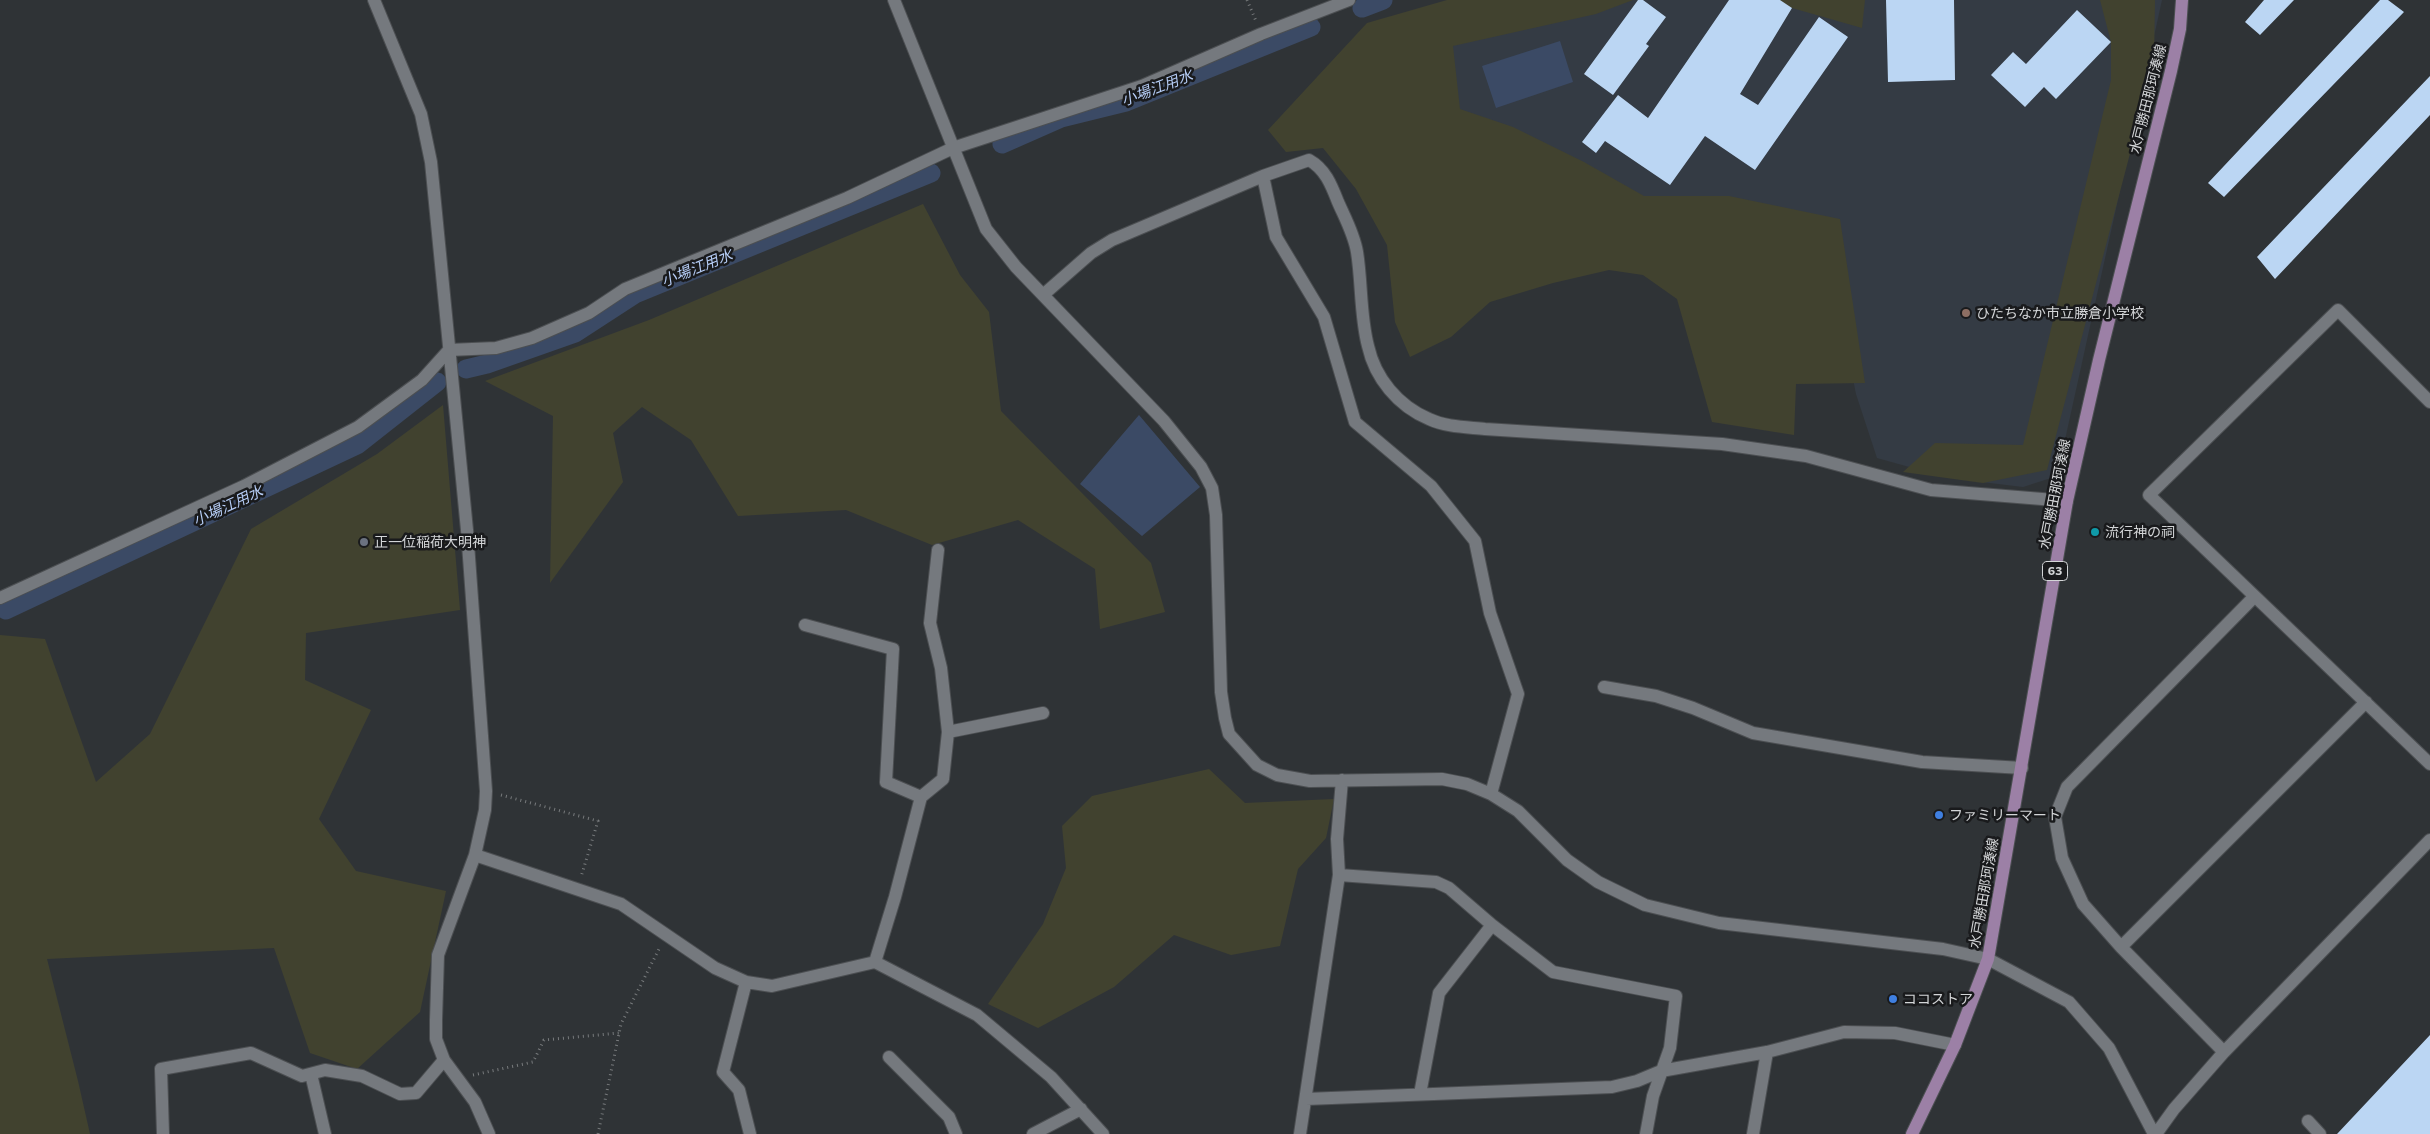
<!DOCTYPE html>
<meta charset="utf-8">
<style>
body{margin:0}
canvas{display:block;background:#2f3336}
</style>
<canvas width="2430" height="1134"></canvas>
<script>
const c = document.querySelector('canvas').getContext('2d');
c.lineJoin = 'round';
function fill(path, color) {
  c.fillStyle = color;
  c.fill(path, 'evenodd');
}
function stroke(path, color, width, dash) {
  c.strokeStyle = color;
  c.lineWidth = width;
  c.lineCap = dash ? 'butt' : 'round';
  c.setLineDash(dash || []);
  c.stroke(path);
}
function drawText(font, color, halo, rows, align = 'center') {
  c.font = font + ' Commissioner,"Noto Sans JP",sans-serif';
  c.lineWidth = 5;
  c.setLineDash([]);
  c.textBaseline = 'middle';
  c.strokeStyle = halo;
  c.fillStyle = color;
  for (const [text, x, y, turn = 0] of rows) {
    c.save();
    c.translate(x, y);
    c.rotate((+turn || 0) * Math.PI / 180);
    c.textAlign = isNaN(turn) ? turn : align;
    if (halo) c.strokeText(text, 0, 0);
    c.fillText(text, 0, 0);
    c.restore();
  }
}
const built = new Path2D(`
 M1498 0H2162L2057 476 2023 487 1949 478 1877 458 1856 394 1824 232 1648 215 1454 133 1438 12Z`);
const green = new Path2D(`
 M1447 0H1633L1596 14 1453 46 1460 109 1513 127 1584 162 1644 196H1729L1840 219 1865 383 1796 384 1794 435 1712 422 1677 299 1643 275 1609 270 1553 283 1490 302 1451 337 1410 357 1395 322 1387 245 1356 189 1323 148 1286 152 1268 130 1367 23Z
 M1776 0H1865L1862 28 1792 8Z
 M2100 0H2155L2154 62 2047 470 1983 483 1903 472 1935 443 2023 445 2111 80V42Z
 M923 204 960 275 989 312 1001 411 1151 563 1165 612 1100 629 1095 569 1018 520 932 545 846 510 738 516 691 440 642 407 613 433 623 482 550 583 553 416 485 381 649 320Z
 M443 405 460 610 306 633 305 680 371 710 319 819 356 871 446 891 420 1012 357 1069 310 1053 274 948 47 959 78 1081 90 1134H0V635L45 639 96 782 150 734 251 529 377 454Z
 M1209 769 1245 803 1334 799 1326 838 1298 869 1280 946 1231 955 1174 935 1114 987 1038 1028 988 1004 1043 924 1066 868 1062 826 1092 796Z`);
const water = new Path2D(`
 M1560 41 1573 82 1496 108 1482 66Z
 M1139 415 1200 487 1142 536 1080 484Z`);
const canal = new Path2D(`
 M1362 8 1383 0
 M1002 144 1061 118 1126 102 1311 27
 M466 369 487 364 575 333 635 294 931 173
 M6 610 357 445 437 382`);
const building = new Path2D(`
 M1638 0H1643L1666 17 1646 44 1649 46 1613 95 1584 74Z
 M1729 0H1780L1792 8 1740 94 1758 105 1819 17 1848 37 1755 170 1705 136 1670 185 1605 141 1596 153 1582 142 1618 95 1648 118Z
 M1886 0H1954L1955 80 1888 82Z
 M2264 0H2294L2260 35 2245 22Z
 M2380 0H2388L2404 12 2224 197 2208 183Z
 M2077 10 2111 42 2056 99 2044 87 2025 107 1991 75 2013 52 2026 64Z
 M2430 76V115L2275 279 2257 257Z
 M2430 1035V1134H2337Z`);
const path = new Path2D(`
 M1247 0 1256 21
 M501 795 598 821 581 877
 M473 1075 533 1062 544 1040 619 1033
 M598 1134 621 1024 660 947`);
const minor = new Path2D(`
 M374 0 421 114 431 162 467 530 486 791 485 810 475 855 438 955 436 1020V1039L444 1060 475 1102 489 1134
 M894 0 986 229 1016 267 1164 421 1201 467 1212 488 1216 515 1221 692 1225 718 1229 734 1257 765 1277 775 1310 781 1442 779 1467 784 1491 794 1518 811 1567 860 1598 882 1645 905 1719 923 1943 949 1988 959 2069 1002 2109 1048 2154 1134
 M1263 176 1276 237 1324 317 1355 422 1431 486 1475 541 1490 613 1518 694 1491 794
 M1043 295 1091 253 1112 240 1263 176 1309 160C1325 169 1331 184 1338 202 1345 218 1354 234 1357 252 1362 283 1360 316 1368 346 1375 378 1398 406 1429 419 1446 427 1466 427 1485 429L1722 444 1806 456 1931 490 2067 501
 M2430 402 2338 310 2149 495 2430 764
 M0 598 244 486 358 427 422 380 449 350 496 348 532 338 589 313 625 289 847 198 953 148 1142 86 1261 34 1349 0
 M805 625 893 649 886 782 921 797
 M1604 687 1656 696 1693 708 1753 733 1922 762 2022 768
 M948 732 1043 713
 M475 855 621 904 715 968 746 982 772 986 875 962 895 897 921 797 943 779 948 732 941 668 930 623 938 550
 M1339 875 1436 882 1449 888 1492 925 1553 972 1676 996 1670 1048 1653 1096 1646 1134
 M2121 947 2366 702
 M875 962 977 1015 1051 1077 1103 1134
 M746 982 723 1072 739 1090 750 1134
 M2224 1052 2121 947 2083 904 2062 858 2055 817 2067 787 2254 597
 M889 1057 949 1117 956 1134
 M311 1074 325 1134
 M1420 1094 1439 993 1492 925
 M1306 1099 1612 1087 1637 1081 1661 1071 1767 1052 1844 1032 1895 1033 1955 1045
 M2308 1121 2320 1134
 M163 1134 161 1069 251 1053 302 1076 325 1070 362 1076 400 1094 416 1093 444 1060
 M1033 1134 1081 1109
 M1300 1134 1339 875 1337 839 1342 780
 M1753 1134 1767 1052
 M2156 1134 2174 1109 2224 1052 2430 840`);
const major = new Path2D(`
 M1912 1134 1955 1045 1988 959 2067 501 2099 360 2171 71 2180 29 2182 0`);
const markers = [
 [1966,313,5,"#8d6e63"],
 [2095,532,5,"#0f9aa8"],
 [364,542,5,"#6b7280"],
 [1939,815,5,"#3f7fe0"],
 [1893,999,5,"#3f7fe0"]
];
const shields = [
 [2055,571,25]
];
const shieldNames = [
 ["63",2055,571]
];
const streetNames = [
 ["水戸勝田那珂湊線",2148,99,-76],
 ["水戸勝田那珂湊線",2055,494,-79],
 ["水戸勝田那珂湊線",1984,893,-80]
];
const poiNames = [
 ["ひたちなか市立勝倉小学校",1976,313],
 ["流行神の祠",2105,532],
 ["正一位稲荷大明神",374,542],
 ["ファミリーマート",1949,815],
 ["ココストア",1903,999]
];
const waterNames = [
 ["小場江用水",1157,88,-21],
 ["小場江用水",697,268,-22],
 ["小場江用水",228,506,-25]
];
fill(built, '#343b44');
fill(green, '#41422f');
fill(water, '#3b4a65');
stroke(canal, '#3b4a65', 19);
fill(building, '#bbd6f3');
stroke(minor, '#4c4f52', 14);
stroke(major, '#4c4f52', 14);
stroke(path, '#777a7c', 3, [1, 4]);
stroke(minor, '#75797e', 12);
stroke(major, '#9c80a6', 12);
for (const [x, y, r, color] of markers) {
  const dot = new Path2D();
  dot.arc(x, y, r, 0, 2 * Math.PI);
  c.fillStyle = color;
  c.fill(dot);
  stroke(dot, '#191a1c', 2);
}
for (const [x, y, w] of shields) {
  const box = new Path2D();
  box.roundRect(x - w / 2, y - 9.5, w, 19, 4);
  c.fillStyle = '#191a1c';
  c.fill(box);
  stroke(box, '#d3d5d7', 1);
}
drawText('bold 12px', '#d3d5d7', null, shieldNames);
drawText('14px', '#d3d5d7', '#191a1c', streetNames);
drawText('14px', '#d3d5d7', '#191a1c', poiNames, 'left');
drawText('italic 15px', '#b6cdf6', '#191a1c', waterNames);
</script>
